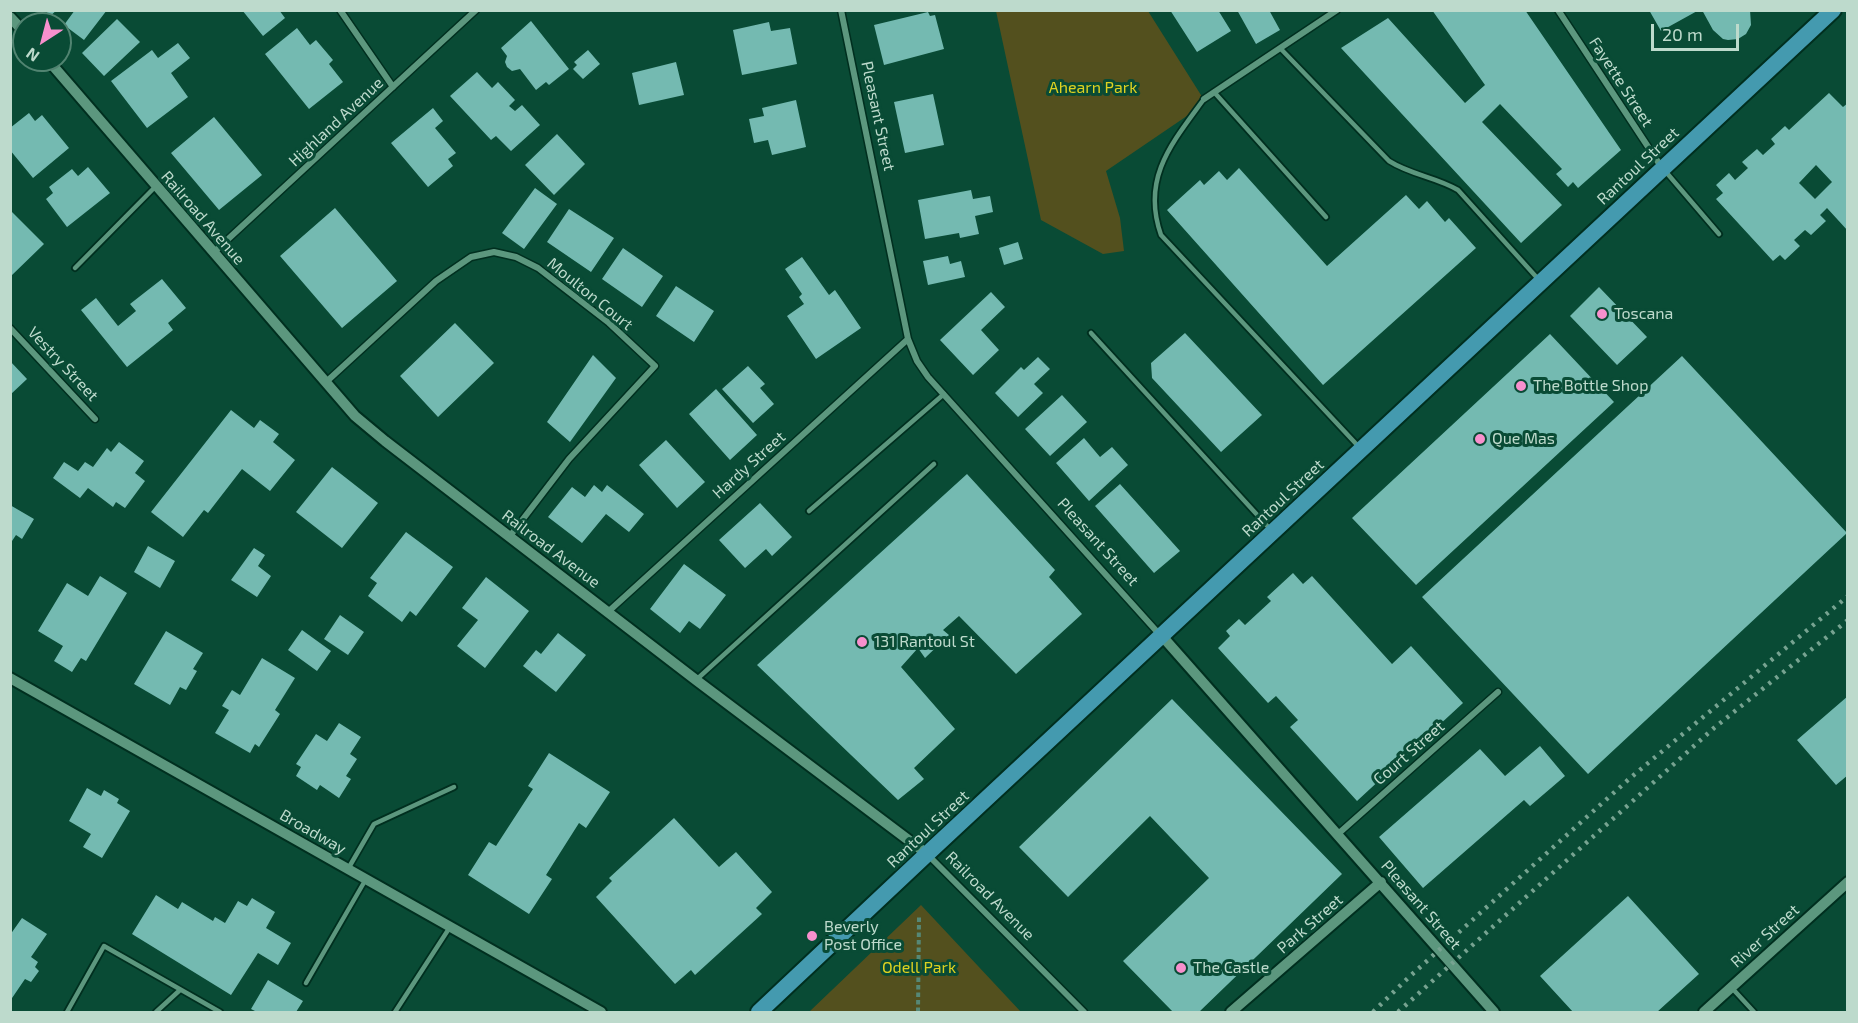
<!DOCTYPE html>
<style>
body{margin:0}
#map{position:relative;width:1858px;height:1023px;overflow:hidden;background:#094b35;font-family:"Exo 2",sans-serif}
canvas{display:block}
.frame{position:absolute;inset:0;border:12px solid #bddacc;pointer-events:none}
.north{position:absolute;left:12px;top:12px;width:60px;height:60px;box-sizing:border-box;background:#094b35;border:2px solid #518471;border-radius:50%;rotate:216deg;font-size:16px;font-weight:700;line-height:24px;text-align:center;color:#bddacc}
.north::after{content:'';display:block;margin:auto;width:21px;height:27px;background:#f790cd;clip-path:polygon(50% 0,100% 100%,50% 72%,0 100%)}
.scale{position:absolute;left:1651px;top:24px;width:88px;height:27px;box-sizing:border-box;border:3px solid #bddacc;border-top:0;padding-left:8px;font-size:18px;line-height:21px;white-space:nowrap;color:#bddacc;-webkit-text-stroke:4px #094b35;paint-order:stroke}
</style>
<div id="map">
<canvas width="1858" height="1023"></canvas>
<div class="frame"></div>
<div class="north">N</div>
<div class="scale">20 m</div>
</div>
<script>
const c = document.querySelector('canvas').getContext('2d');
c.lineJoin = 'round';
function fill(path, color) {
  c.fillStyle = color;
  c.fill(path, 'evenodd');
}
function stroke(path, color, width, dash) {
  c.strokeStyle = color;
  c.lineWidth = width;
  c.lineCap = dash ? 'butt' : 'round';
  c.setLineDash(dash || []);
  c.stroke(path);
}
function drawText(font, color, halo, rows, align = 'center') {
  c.font = font + ' "Exo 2",sans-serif';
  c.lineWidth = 6;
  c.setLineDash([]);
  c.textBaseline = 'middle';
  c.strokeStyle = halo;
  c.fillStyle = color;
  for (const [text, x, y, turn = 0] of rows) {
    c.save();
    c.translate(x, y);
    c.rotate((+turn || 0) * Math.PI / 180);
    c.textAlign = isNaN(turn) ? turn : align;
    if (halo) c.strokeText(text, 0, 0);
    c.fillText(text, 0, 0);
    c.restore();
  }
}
const green = new Path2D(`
 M996 11H1148L1206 103 1106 171 1120 218 1124 251 1103 254 1041 220Z
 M921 905 1021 1012H809Z`);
const building = new Path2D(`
 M45 10H57L50 16Z
 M75 10H107L84 40 64 25Z
 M242 10H279L285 18 263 36Z
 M1170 10H1218L1231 31 1197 52Z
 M1237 10H1269L1280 30 1256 44Z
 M1432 10H1525L1621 150 1578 188 1573 182 1568 187 1556 174 1562 169 1500 104 1482 122 1562 205 1521 243 1341 48 1388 18 1465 103 1485 85Z
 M1649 10H1699L1661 31Z
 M1702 10H1750L1751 25 1746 34 1738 39 1728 40 1723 39 1713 30Z
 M928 12 930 16 935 15 944 49 884 65 874 25Z
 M117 19 140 42 104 76 82 53Z
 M531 21 569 69 549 85 546 82 536 90 520 69 512 71 507 67 505 62 507 56 501 48Z
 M769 22 771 31 790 28 797 64 742 75 733 30Z
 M297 28 310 45 316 40 333 60 329 64 343 82 309 109 265 54Z
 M178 43 190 58 171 73 188 97 147 128 111 81 152 50 158 58Z
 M588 50 600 64 583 79 573 69 577 65 574 62Z
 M676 62 684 95 639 105 632 73Z
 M477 72 492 88 498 82 515 100 509 106 515 111 522 105 540 125 511 151 496 136 491 140 450 96Z
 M1829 93 1843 107 1848 103V231L1827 208 1820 215 1826 221 1811 235 1805 230 1794 240 1800 246 1785 260 1780 255 1773 261 1716 199 1723 193 1716 185 1729 173 1735 180 1748 168 1742 162 1757 149 1763 155 1775 144 1771 139 1785 126 1789 130ZM1816 165 1832 182 1815 199 1799 183Z
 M933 94 944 145 905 153 894 102Z
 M796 100 806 147 772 155 768 140 754 143 749 119 764 116 762 108Z
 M433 108 443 121 435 128 456 153 448 159 453 166 428 187 391 143Z
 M29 113 35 121 42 115 69 148 33 178 10 150V128Z
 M214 117 262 175 219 210 171 153Z
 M557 134 585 164 554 195 525 165Z
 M88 167 110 193 67 227 46 199 53 193 49 187 72 169 78 176Z
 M1239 168 1327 266 1406 195 1419 209 1427 201 1445 222 1449 218 1476 248 1323 385 1167 210 1200 180 1204 185 1219 171 1227 180Z
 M535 188 557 204 524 249 502 233Z
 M971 190 973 199 990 196 993 212 975 216 979 234 960 238 959 233 925 239 918 200Z
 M335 208 397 281 342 328 280 256Z
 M569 209 614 238 591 272 547 242Z
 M10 210 44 244 10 277Z
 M1018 242 1023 259 1004 265 999 248Z
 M623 248 663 276 642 307 602 279Z
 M948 256 950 264 961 261 965 277 928 285 923 261Z
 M802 257 829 295 835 290 861 328 816 359 787 316 804 304 799 297 802 294 785 269Z
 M162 279 186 308 168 323 173 330 127 367 81 310 96 298 118 326 136 311 130 304Z
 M676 286 714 311 694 342 656 316Z
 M1599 287 1647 337 1617 365 1570 316Z
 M991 292 1005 307 981 330 999 350 973 375 940 340Z
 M455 323 494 363 438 417 400 376Z
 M1185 333 1262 415 1221 452 1152 378 1151 363Z
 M1550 334 1614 402 1416 585 1352 518Z
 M593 355 616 378 570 442 547 422Z
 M1682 356 1847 533 1588 774 1422 597Z
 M1038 357 1050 369 1034 384 1043 393 1018 417 995 393 1021 367 1024 370Z
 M10 361 27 379 10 395Z
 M748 366 765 384 760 388 774 404 753 423 722 389Z
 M716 389 757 435 730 460 689 414Z
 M1062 395 1087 422 1050 456 1025 429Z
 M231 410 254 428 260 420 279 434 273 442 295 460 270 491 242 469 208 513 204 510 183 537 151 512Z
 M1084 438 1100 457 1112 447 1128 465 1089 501 1056 463Z
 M666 440 705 482 677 508 639 465Z
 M119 442 144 461 135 473 145 481 125 508 116 502 113 507 88 488 80 498 53 478 64 462 78 471 85 462 93 467 107 448 111 452Z
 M332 467 378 503 342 548 296 512Z
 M967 474 1055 570 1049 577 1082 614 1016 674 959 616 943 630 949 635 925 658 918 648 901 667 955 729 914 768 924 779 898 800 757 665Z
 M1120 484 1180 551 1154 573 1095 506Z
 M594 485 602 492 607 485 644 514 629 532 606 514 582 543 548 517 572 487 585 497Z
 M760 503 792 537 772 556 766 549 745 568 719 540Z
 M10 505 34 519 22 539 16 535 10 544Z
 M406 532 453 567 416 616 410 611 402 622 368 596 377 583 370 578Z
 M148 546 175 561 160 588 134 572Z
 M254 548 265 555 258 566 271 576 257 597 231 580Z
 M684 564 726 595 700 629 689 621 680 633 650 609Z
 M1293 573 1303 584 1312 576 1392 664 1411 646 1463 703 1357 801 1290 727 1298 720 1276 696 1268 703 1218 648 1230 636 1226 631 1239 619 1245 625 1271 601 1267 597Z
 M100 576 127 593 86 661 81 658 72 672 54 661 63 646 38 631 67 583 88 596Z
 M486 577 529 611 485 668 457 646 478 620 462 608Z
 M340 615 364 632 348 655 324 639Z
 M302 630 331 651 317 671 288 650Z
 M166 631 203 653 193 669 197 671 186 690 180 687 170 705 134 684Z
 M558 633 586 655 556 692 523 666 536 650 541 654Z
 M262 658 295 678 275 710 280 714 259 747 255 744 250 753 215 733 229 710 222 706 232 690 240 695Z
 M1848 696V775L1836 785 1797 740Z
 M1172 699 1342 874 1199 1012H1173L1123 961 1209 878 1150 816 1068 897 1019 847Z
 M339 723 361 737 350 754 357 759 346 776 351 779 339 798 320 785 317 790 296 776 301 767 296 764 316 734 327 741Z
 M1540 746 1565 776 1530 806 1524 800 1423 888 1379 837 1480 749 1505 776Z
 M549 753 610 792 586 828 579 823 546 875 552 879 529 914 468 875 489 842 496 846 533 789 528 786Z
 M87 788 101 796 104 790 119 799 117 803 130 811 102 858 83 847 91 834 69 821Z
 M674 818 719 867 736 852 772 892 756 908 762 914 695 975 691 970 675 984 596 897 612 881 609 878Z
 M156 895 178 909 182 902 213 921 215 917 225 923 238 901 247 906 252 898 275 912 266 928 291 943 278 965 258 953 231 995 132 934Z
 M1628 896 1699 974 1657 1012H1573L1540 976Z
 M22 918 47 934 31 957 38 962 35 967 39 971 31 982 25 979 10 1001V935Z
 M268 980 303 1001 296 1012H257L251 1009Z`);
const path = new Path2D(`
 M918 1012 919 917`);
const service = new Path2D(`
 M1280 48 1389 161C1411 175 1436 177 1458 190L1539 280
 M1214 92 1326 217
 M1204 99C1172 143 1141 178 1161 235L1359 447
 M1666 172 1719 234
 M75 268 156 186
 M1091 333 1271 530
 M809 511 944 394
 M696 680 934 464
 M348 869 374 824 454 787
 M306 983 366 879
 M1731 987 1754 1012
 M67 1012 104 946 220 1012
 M156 1012 180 990
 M395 1012 450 927`);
const minor = new Path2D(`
 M340 10 393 87
 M841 10 908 339 917 361 928 377 1160 635
 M1558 10 1662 168
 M1204 99 1337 10
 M213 253 476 10
 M10 328 95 419
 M325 383 436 281 471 257 494 252 516 257 538 268 609 323 655 366 569 459 510 536
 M609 611 908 339
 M1338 834 1498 692
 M928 855 1084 1012`);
const tertiary = new Path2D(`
 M10 17 24 32
 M48 60 355 416 385 441 696 680 927 854
 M1162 636 1494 1012
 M10 678 601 1012
 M1231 1012 1381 882
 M1704 1012 1848 882`);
const trunk = new Path2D(`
 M759 1012 927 854 1833 10`);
const rail = new Path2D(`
 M1373 1012 1408 978 1629 779 1848 596
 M1398 1012 1714 728 1848 620`);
const markers = [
 [1602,314,6,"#f790cd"],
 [1521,386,6,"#f790cd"],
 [1480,439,6,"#f790cd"],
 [862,642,6,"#f790cd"],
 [812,936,6,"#f790cd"],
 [1181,968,6,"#f790cd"]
];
const streetNames = [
 ["Fayette Street",1621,82,57],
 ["Pleasant Street",878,116,78],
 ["Highland Avenue",336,122,-43],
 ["Rantoul Street",1638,166,-43],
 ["Railroad Avenue",203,218,49],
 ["Moulton Court",590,294,39],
 ["Vestry Street",63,364,47],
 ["Hardy Street",749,465,-42],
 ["Rantoul Street",1283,498,-43],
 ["Pleasant Street",1098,542,48],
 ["Railroad Avenue",551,549,37],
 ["Court Street",1409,753,-41],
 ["Rantoul Street",928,829,-43],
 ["Broadway",313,832,30],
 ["Railroad Avenue",990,896,45],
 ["Pleasant Street",1421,905,49],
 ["Park Street",1310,924,-41],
 ["River Street",1765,936,-42]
];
const parkNames = [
 ["Ahearn Park",1093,88],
 ["Odell Park",919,968]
];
const poiNames = [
 ["Toscana",1614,314],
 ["The Bottle Shop",1533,386],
 ["Que Mas",1492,439],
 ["131 Rantoul St",874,642],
 ["Beverly",824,927],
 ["Post Office",824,945],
 ["The Castle",1193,968]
];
fill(green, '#53501e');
fill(building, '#74bab1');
stroke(service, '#002f1f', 8);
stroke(minor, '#002f1f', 9);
stroke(tertiary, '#002f1f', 14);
stroke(trunk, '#002f1f', 20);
stroke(path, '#568876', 4, [4.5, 3]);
stroke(service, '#5c977e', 4.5);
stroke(minor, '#5c977e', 6);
stroke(tertiary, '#5c977e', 10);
stroke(trunk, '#449aaf', 16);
stroke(rail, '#77a391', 4.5, [3, 6]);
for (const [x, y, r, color] of markers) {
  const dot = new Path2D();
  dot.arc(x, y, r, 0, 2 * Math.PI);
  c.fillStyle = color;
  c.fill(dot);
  stroke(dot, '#094b35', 2);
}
drawText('16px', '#bddacc', '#094b35', streetNames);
drawText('16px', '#ded121', '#094b35', parkNames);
drawText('16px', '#bddacc', '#094b35', poiNames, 'left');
</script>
